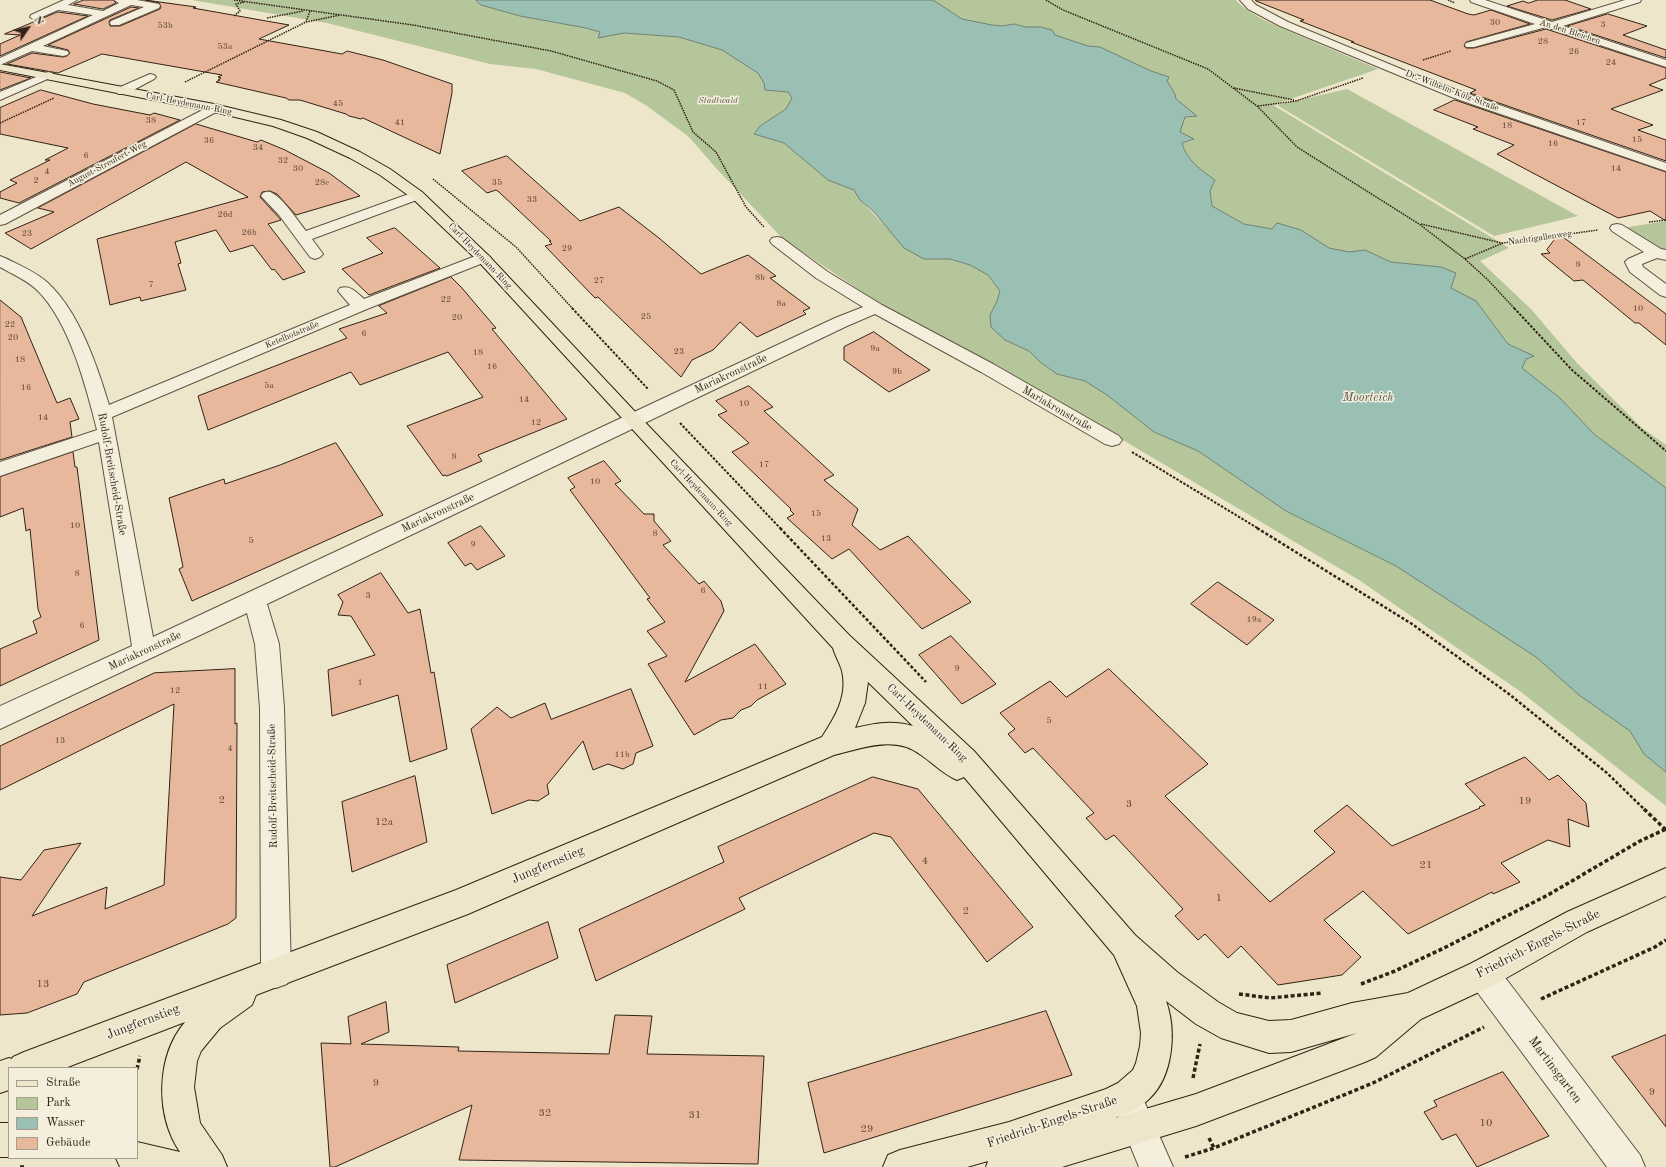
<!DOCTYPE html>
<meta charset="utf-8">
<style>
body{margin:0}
#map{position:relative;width:1666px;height:1167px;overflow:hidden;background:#eee6ca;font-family:"Old Standard TT",serif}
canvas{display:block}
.legend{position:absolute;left:8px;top:1067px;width:130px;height:92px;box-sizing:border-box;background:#f4efdd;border:1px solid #a69d8d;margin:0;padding:5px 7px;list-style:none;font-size:12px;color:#322216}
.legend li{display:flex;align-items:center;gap:8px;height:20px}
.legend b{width:20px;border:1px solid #a69d8d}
.north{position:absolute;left:8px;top:8px;width:40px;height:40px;-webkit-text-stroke:3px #f4efdd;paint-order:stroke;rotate:56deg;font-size:11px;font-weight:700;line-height:16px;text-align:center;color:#322216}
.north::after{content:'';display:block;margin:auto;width:14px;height:18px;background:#322216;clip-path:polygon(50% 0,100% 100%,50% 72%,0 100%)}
</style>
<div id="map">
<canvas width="1666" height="1167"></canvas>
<ul class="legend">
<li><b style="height:5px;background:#eee6ca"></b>Straße</li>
<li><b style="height:11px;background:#b5c69a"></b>Park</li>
<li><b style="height:11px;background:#9ac0b3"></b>Wasser</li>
<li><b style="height:11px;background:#e7b89c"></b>Gebäude</li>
</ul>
<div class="north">N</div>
</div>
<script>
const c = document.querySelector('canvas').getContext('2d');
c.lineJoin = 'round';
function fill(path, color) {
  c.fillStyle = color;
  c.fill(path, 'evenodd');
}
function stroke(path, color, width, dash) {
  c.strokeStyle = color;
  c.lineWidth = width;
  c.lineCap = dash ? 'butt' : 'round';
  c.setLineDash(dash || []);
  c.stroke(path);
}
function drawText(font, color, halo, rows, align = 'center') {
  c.font = font + ' "Old Standard TT",serif';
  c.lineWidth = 3;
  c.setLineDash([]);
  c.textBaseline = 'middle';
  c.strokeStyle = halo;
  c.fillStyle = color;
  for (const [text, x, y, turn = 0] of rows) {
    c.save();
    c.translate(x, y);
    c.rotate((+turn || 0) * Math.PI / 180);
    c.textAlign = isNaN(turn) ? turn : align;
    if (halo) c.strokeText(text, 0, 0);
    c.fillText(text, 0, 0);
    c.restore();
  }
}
const green = new Path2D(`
 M192 0H476L481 5 520 16 586 28 601 32 598 38 624 33 679 37 722 50 758 73 764 83 765 90 788 92 792 98 786 109 760 126 754 134 784 143 828 180 854 190 860 200 886 227 924 259H950L970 265 988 275 1000 291 997 301 990 315 1005 340 1029 351 1040 362 1057 374 1085 381 1107 395 1154 432 1198 451 1286 511 1396 566 1536 657 1579 695 1630 731 1644 754 1666 772V806L1521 692 1359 580 1062 404 987 360 874 300 782 238 716 168 688 136 647 106 625 93 536 69 490 64 327 23Z
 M933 0H1236C1247 13 1266 21 1281 28 1313 42 1346 55 1378 69L1273 105 1509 248 1480 261 1531 309 1577 363 1641 427 1666 445V488L1594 434 1560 398 1521 368 1526 359 1533 356 1508 344 1476 301 1450 288 1454 280 1441 267 1391 262 1365 250 1349 253 1329 248 1301 230 1272 229 1244 224 1212 206 1210 191 1215 180C1201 170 1188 161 1182 143L1193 140 1180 132 1185 117 1196 116 1176 99 1175 94 1167 81 1168 77 1151 71 1100 47 1088 46 1055 35 1041 27H1026L1014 24 1002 26 992 25 962 19Z
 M1347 89 1578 216 1494 236 1277 105Z
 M1666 221V254L1623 230 1629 227Z`);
const water = new Path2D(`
 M476 0H933L962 19 992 25 1002 26 1014 24 1026 27H1041L1052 30 1055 35 1088 46 1100 47 1151 71 1169 77 1167 81 1175 94 1176 99 1197 116 1185 117 1180 132 1194 139 1182 143C1187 161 1201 170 1215 180L1210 191 1212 206 1244 224 1272 229 1277 223 1301 230 1329 248 1349 252 1365 250 1391 262 1441 267 1456 273 1451 288 1476 301 1508 344 1534 356 1526 359 1522 368 1560 398 1594 434 1666 488V772L1644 754 1630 731 1579 695 1536 657 1396 566 1286 511 1198 451 1154 432 1107 395 1085 381 1057 374 1040 362 1029 351 1005 340 991 327 990 315 997 301 1000 291 988 275 970 265 950 259H924L904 248 874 212 860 200 854 190 828 180 784 143 754 134 760 126 786 109 792 98 788 92 765 90 764 83 758 73 722 50 679 37 624 33 598 38 600 32 586 28 520 16 481 5Z`);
const building = new Path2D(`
 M84 0H113L116 3 103 9 74 4Z
 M145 0 196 7 193 8 289 25 259 39 342 54 347 51 383 60 452 84V93L440 154 363 118 361 119 349 116 346 114 300 100H289L286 98 216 82 220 80H218L221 78 218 77 222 75 102 54 58 73 7 64 32 53 63 57 67 56 70 53 68 50 48 45 131 7 139 8 110 20 109 22 110 26H120L160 9 161 7 159 3Z
 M1256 0H1430L1468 14 1474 15 1491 10 1530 24 1466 42 1464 46 1466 48H1474L1546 29 1666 68V78L1649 85 1663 90 1611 109 1653 125 1638 130 1666 140V161L1470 93 1476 90 1351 42H1354L1300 21 1304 20 1256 1Z
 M1538 0H1565L1591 9 1552 20 1507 6 1523 1 1528 3Z
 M58 12 88 16 0 56V44L20 35 5 34Z
 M1608 14 1647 26 1623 35 1666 50V58L1568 26Z
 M0 72 31 78 0 90Z
 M41 90 93 104 150 115 154 113 180 120 19 203 0 198V192L17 183 10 180 50 160H45L68 148 0 134V108Z
 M1455 100 1666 172V221L1650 211 1618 218 1497 154 1514 145 1473 129 1478 127 1434 110Z
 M196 124 257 142 261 140 285 150 329 173 360 196 296 215 277 194 270 191 262 192 260 197 281 220 268 224 305 272 283 280 274 269 272 270 253 245 230 252 216 230 175 242 181 263 178 264 186 290 141 301 140 297 110 305 97 239 248 197 186 162 31 249 5 233 54 212 38 208Z
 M507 156 580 221 619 207 659 238 701 274 748 255 776 276 770 278 810 308 803 311 806 314 757 337 740 322 713 350 692 360 681 377 598 297 595 298 545 246 552 244 549 241H551L499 192 496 190 487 193 462 171Z
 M395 228 440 268 369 295 342 269 383 253 367 238Z
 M1559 234 1666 314V345L1639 323H1635L1583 280 1574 281 1541 254 1550 253 1547 250Z
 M451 277 462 288 478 307 496 328 492 329 567 419 478 455 482 461 447 476 445 475 443 476 407 426 483 397 448 352 360 385 351 372 208 430 198 396 347 338 339 329 387 313 379 306Z
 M0 300 21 317 57 403 70 398 79 419 70 422 72 437 0 460Z
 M874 332 904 353 930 370 889 392 844 360V347Z
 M749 386 773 407 764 411 834 475 824 480 858 509 852 525 880 550 908 536 971 602 922 629 849 549 832 559 787 518 794 514 790 510 791 509 732 452 749 443 718 415 727 411 716 401Z
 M336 443 383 515 192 601 179 569 183 567 169 498 224 479 225 484 280 465Z
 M73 452 75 467H77L99 640 0 686V649L37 633 33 621 41 617 38 609 30 529 26 531 23 508 0 517V477Z
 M604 461 621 481 615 484 644 514H654V521L671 541 663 545 699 584 704 581 721 601 724 611 685 682 755 644 786 684 757 700 751 706 741 710 733 718 721 720 694 735 648 664 667 656 647 631 665 622 647 599 650 598 570 490 575 487 568 478Z
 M481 526 505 556 477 570 471 563 465 566 448 543Z
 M381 573 408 613 420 609 431 673 434 672 447 749 410 762 398 695 332 716 328 670 375 655 351 616 338 615 343 602 338 595Z
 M1218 582 1274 620 1247 645 1191 604Z
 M951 636 996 684 962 704 919 655Z
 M235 669V724L237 723 236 918 228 924 84 982 77 994 27 1013 0 1015V877L21 880 44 850 81 843 32 916 107 887 105 909 164 885 174 704 0 790V746L154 673Z
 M1109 669 1208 764 1165 796 1270 902 1335 852 1314 831 1347 805 1392 846 1480 808 1479 807 1485 805 1465 784 1525 757 1549 780 1558 775 1586 803 1589 827 1568 819 1570 847 1548 840 1501 863 1520 882 1493 894 1492 892 1408 934 1363 891 1324 920 1361 957 1342 975 1278 985 1241 946 1228 958 1205 934 1198 940 1175 916 1183 909 1114 835 1106 840 1086 818 1094 813 1033 748 1025 753 1008 734 1015 729 1000 713 1050 681 1066 697Z
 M631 689 653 746 636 753 633 764 623 769 608 764 593 770 583 741 547 785 549 794 538 801 529 800 492 814 471 729 497 707 511 718 545 703 551 719Z
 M415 776 427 842 352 872 342 802Z
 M873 777 918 789 1033 927 987 962 891 837 874 833 739 898 745 909 596 981 579 929 724 862 718 847Z
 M548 922 558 958 455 1003 447 965Z
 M386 1002 389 1032 361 1044 459 1047 458 1051 609 1054 615 1015 652 1016 647 1054 764 1056 758 1164 459 1160 472 1105 335 1167H330L321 1043 351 1044 348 1017Z
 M1046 1011 1072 1075 824 1153 808 1083Z
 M1666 1035V1127L1612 1057Z
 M1503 1072 1549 1136 1477 1167 1456 1134 1442 1140 1424 1112 1437 1106 1434 1101Z`);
const pathFar3 = new Path2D(`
 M234 0 413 25 551 51 657 81 674 90 693 132 716 152 746 207 764 227
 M1046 0 1063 10 1208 69 1257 106 1297 147 1419 224 1465 259 1488 280 1515 309
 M1448 0 1455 3
 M234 16 240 11 236 4 245 2
 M267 18 303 11
 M306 22 310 11
 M1423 60 1451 51
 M185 82 306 22 340 15
 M1234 88 1294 100
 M1258 106 1296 101 1363 78
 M0 123 54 98
 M433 179 516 247 573 309
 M1649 222 1666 220
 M1421 224 1502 243
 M1465 259 1503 243 1598 230`);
const pathFar2 = new Path2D(`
 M572 308 648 389
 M1514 308 1572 370 1666 451
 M680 423 781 529
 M1132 452 1259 529`);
const pathFar1 = new Path2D(`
 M780 528 926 682
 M1257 528 1412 624 1509 694 1607 773 1645 810`);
const path = new Path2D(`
 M1644 809 1666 830
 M1361 984 1395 971 1444 948 1548 895 1640 841 1666 829
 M1239 994 1270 998 1322 993
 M1541 999 1655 947 1666 940
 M137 1069 140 1056
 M1193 1078 1200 1044
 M1209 1138 1214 1148
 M1185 1157 1214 1148 1373 1083 1484 1027
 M20 1167H26`);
const minor = new Path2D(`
 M64 0H77L68 5 103 11 119 3 114 0H137L159 4 160 6 159 8 119 25H111L110 23 111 21 144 7 131 5 43 46 67 51 69 53 67 55 63 56 32 51 0 65V58L93 15 58 10 35 20 30 17 31 15Z
 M1240 0H1251L1256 5 1288 22 1406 71 1462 92 1666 163V171L1454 98 1398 75 1280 26 1248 9Z
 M1470 0H1485L1552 22 1625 0H1641L1640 2 1563 26 1666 60V67L1546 27 1474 47H1466L1465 45 1466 43 1535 24 1471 2Z
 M48 72 52 73 54 75 52 77 0 100V92Z
 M150 74 154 75 156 77 154 79 126 94H118L116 91 118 88Z
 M214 104 218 105 220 108 218 111 5 224 0 225V215Z
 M417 191 422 192 424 195 422 198 312 239 323 254 320 257 315 259 310 257 279 215 261 196 263 193C266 192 269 191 272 193 283 198 298 221 306 231Z
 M1617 224 1622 225 1661 249 1666 250V260L1657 258 1642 264 1643 267 1666 284V297L1660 295 1630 272 1625 262 1628 259 1644 252 1612 231 1610 228 1612 225Z
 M777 237 782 238 828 272 882 305 993 364 1119 436 1122 440 1119 444 1112 446 1105 444 981 372 875 314 847 326 267 604 279 644 284 708 291 973 287 984 276 988 265 984 261 973 260 708 255 644 247 613 0 729V706L132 646 99 442 0 476V462L97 430C86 386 69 321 37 290 27 280 12 274 0 267V256L5 258C19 265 36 272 48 283 79 312 97 365 109 405L350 305 338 291 340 288C351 285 356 292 364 299L478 255 483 253 488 255 491 258 488 261 367 309 112 417 153 637 835 318 863 307 816 278 772 244 770 241 772 238Z
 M1483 959 1494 963 1640 1155 1645 1167H1607L1472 985 1468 974 1472 963Z
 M1126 1080 1137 1085 1173 1167H1139L1110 1096 1115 1085Z`);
const major = new Path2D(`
 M0 64 214 104 281 120 317 132 360 152 390 169 422 192 488 255 640 417 849 635 974 751 1135 935 1177 972 1218 1002 1237 1013 1269 1021 1291 1020 1352 1003 1408 993 1472 963 1567 912 1666 868V896L1587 932 1494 985 1421 1019 1376 1057 1365 1062 1196 1126 1062 1167H986L988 1161 967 1167H883L888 1155 900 1150 1009 1122 1106 1089 1118 1083 1133 1070 1136 1063 1140 1046 1141 1033 1137 1006 1114 955 964 777 957 780C943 774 933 763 921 755 895 735 863 748 834 755L468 914 256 995 252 1005 220 1028 201 1051 197 1061 194 1087 200 1123 222 1155 227 1167H120L116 1158H137V1142L180 1152C155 1115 156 1056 185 1022L65 1068H9V1090L0 1093V1061L9 1058 12 1059 13 1057 24 1052 456 890 822 737C835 717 848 696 842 671 840 663 835 656 833 648L478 261 412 198 380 175 350 158 307 138 273 126 214 112 0 70ZM868 682 913 726C893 720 875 723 855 728L865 703ZM1166 1001 1196 1024 1221 1038 1269 1053 1291 1052 1357 1033 1196 1094 1115 1118C1127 1113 1140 1108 1149 1099 1173 1077 1177 1031 1166 1001Z
 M0 1123H9V1157H0Z`);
const numberNames = [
 ["30",1495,23],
 ["3",1603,25],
 ["53b",165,26],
 ["28",1543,42],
 ["53a",225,47],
 ["26",1574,52],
 ["24",1611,63],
 ["45",338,104],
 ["38",151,121],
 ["41",400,123],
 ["17",1581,123],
 ["18",1507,126],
 ["15",1637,140],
 ["36",209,141],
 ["16",1553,144],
 ["34",258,148],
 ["6",86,156],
 ["32",283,161],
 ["30",298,169],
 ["14",1616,169],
 ["4",47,172],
 ["2",36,181],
 ["28c",322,183],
 ["35",497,183],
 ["33",532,200],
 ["26d",225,215],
 ["26b",249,233],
 ["23",27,234],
 ["29",567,249],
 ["8",1578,265],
 ["8b",760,278],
 ["27",599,281],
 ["7",151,285],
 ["22",446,300],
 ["8a",781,304],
 ["10",1638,309],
 ["25",646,317],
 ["20",457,318],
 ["22",10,325],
 ["6",364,334],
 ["20",13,338],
 ["9a",875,349],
 ["23",679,352],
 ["18",478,353],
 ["18",20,360],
 ["16",492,367],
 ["9b",897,372],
 ["5a",269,386],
 ["16",26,388],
 ["14",524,400],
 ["10",744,404],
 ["14",43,418],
 ["12",536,423],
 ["8",454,457],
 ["17",764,465],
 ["10",595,482],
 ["15",816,514],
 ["10",75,526],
 ["8",655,534],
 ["13",826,539],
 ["5",251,541],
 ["9",473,545],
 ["8",77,574],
 ["6",703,591],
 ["3",368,596],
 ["19a",1254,620],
 ["6",82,626],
 ["9",957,669],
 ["1",360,683],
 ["11",763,687],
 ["12",175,691],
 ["5",1049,721],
 ["13",60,741],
 ["4",230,749],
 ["11b",622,755]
];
const farStreetnames = [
 ["An den Bleichen",1570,32,18],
 ["Dr.-Wilhelm-Külz-Straße",1452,91,21],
 ["Carl-Heydemann-Ring",189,104,11],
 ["August-Streufert-Weg",107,164,-28],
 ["Nachtigallenweg",1540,238,-8],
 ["Carl-Heydemann-Ring",480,256,46],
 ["Ketelhotstraße",292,335,-23],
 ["Carl-Heydemann-Ring",701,493,47]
];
const farParknames = [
 ["Stadtwald",718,101]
];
const streetNames = [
 ["Mariakronstraße",731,374,-25],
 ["Mariakronstraße",1057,409,30],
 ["Rudolf-Breitscheid-Straße",112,474,80],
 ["Mariakronstraße",438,513,-25],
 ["Mariakronstraße",145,651,-25],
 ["Carl-Heydemann-Ring",927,723,44],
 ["Rudolf-Breitscheid-Straße",273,786,-91]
];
const nearNumbernames = [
 ["2",222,800],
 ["19",1525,801],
 ["3",1129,804],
 ["12a",384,822],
 ["4",925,861],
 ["21",1426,865],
 ["1",1219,898],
 ["2",966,911],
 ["13",43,984],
 ["9",376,1083],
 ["9",1652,1092],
 ["32",545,1113],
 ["31",695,1115],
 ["10",1486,1123],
 ["29",867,1129]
];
const waterNames = [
 ["Moorteich",1368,398]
];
const nearStreetnames = [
 ["Jungfernstieg",548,865,-23],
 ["Friedrich-Engels-Straße",1538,944,-27],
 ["Jungfernstieg",143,1022,-21],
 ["Martinsgarten",1555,1070,53],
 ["Friedrich-Engels-Straße",1052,1122,-19]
];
fill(green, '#b5c69a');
fill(water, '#9ac0b3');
stroke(water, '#708174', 1);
fill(building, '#e7b89c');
stroke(building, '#322216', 1);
stroke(minor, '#615343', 2);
stroke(major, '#322216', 2);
stroke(pathFar3, '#322216', 1.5, [1.5, 1]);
stroke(pathFar2, '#322216', 2, [2.5, 1.5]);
stroke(pathFar1, '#322216', 2.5, [3, 2]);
stroke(path, '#322216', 3.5, [4, 2.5]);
fill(minor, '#f4efdd');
fill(major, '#eee6ca');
drawText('9px', '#5f4838', null, numberNames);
drawText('9px', '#322216', '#f4efdd', farStreetnames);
drawText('italic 9px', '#59533e', '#f4efdd', farParknames);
drawText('11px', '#322216', '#f4efdd', streetNames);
drawText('11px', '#5f4838', null, nearNumbernames);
drawText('italic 12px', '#515145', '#f4efdd', waterNames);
drawText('13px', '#322216', '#f4efdd', nearStreetnames);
</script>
